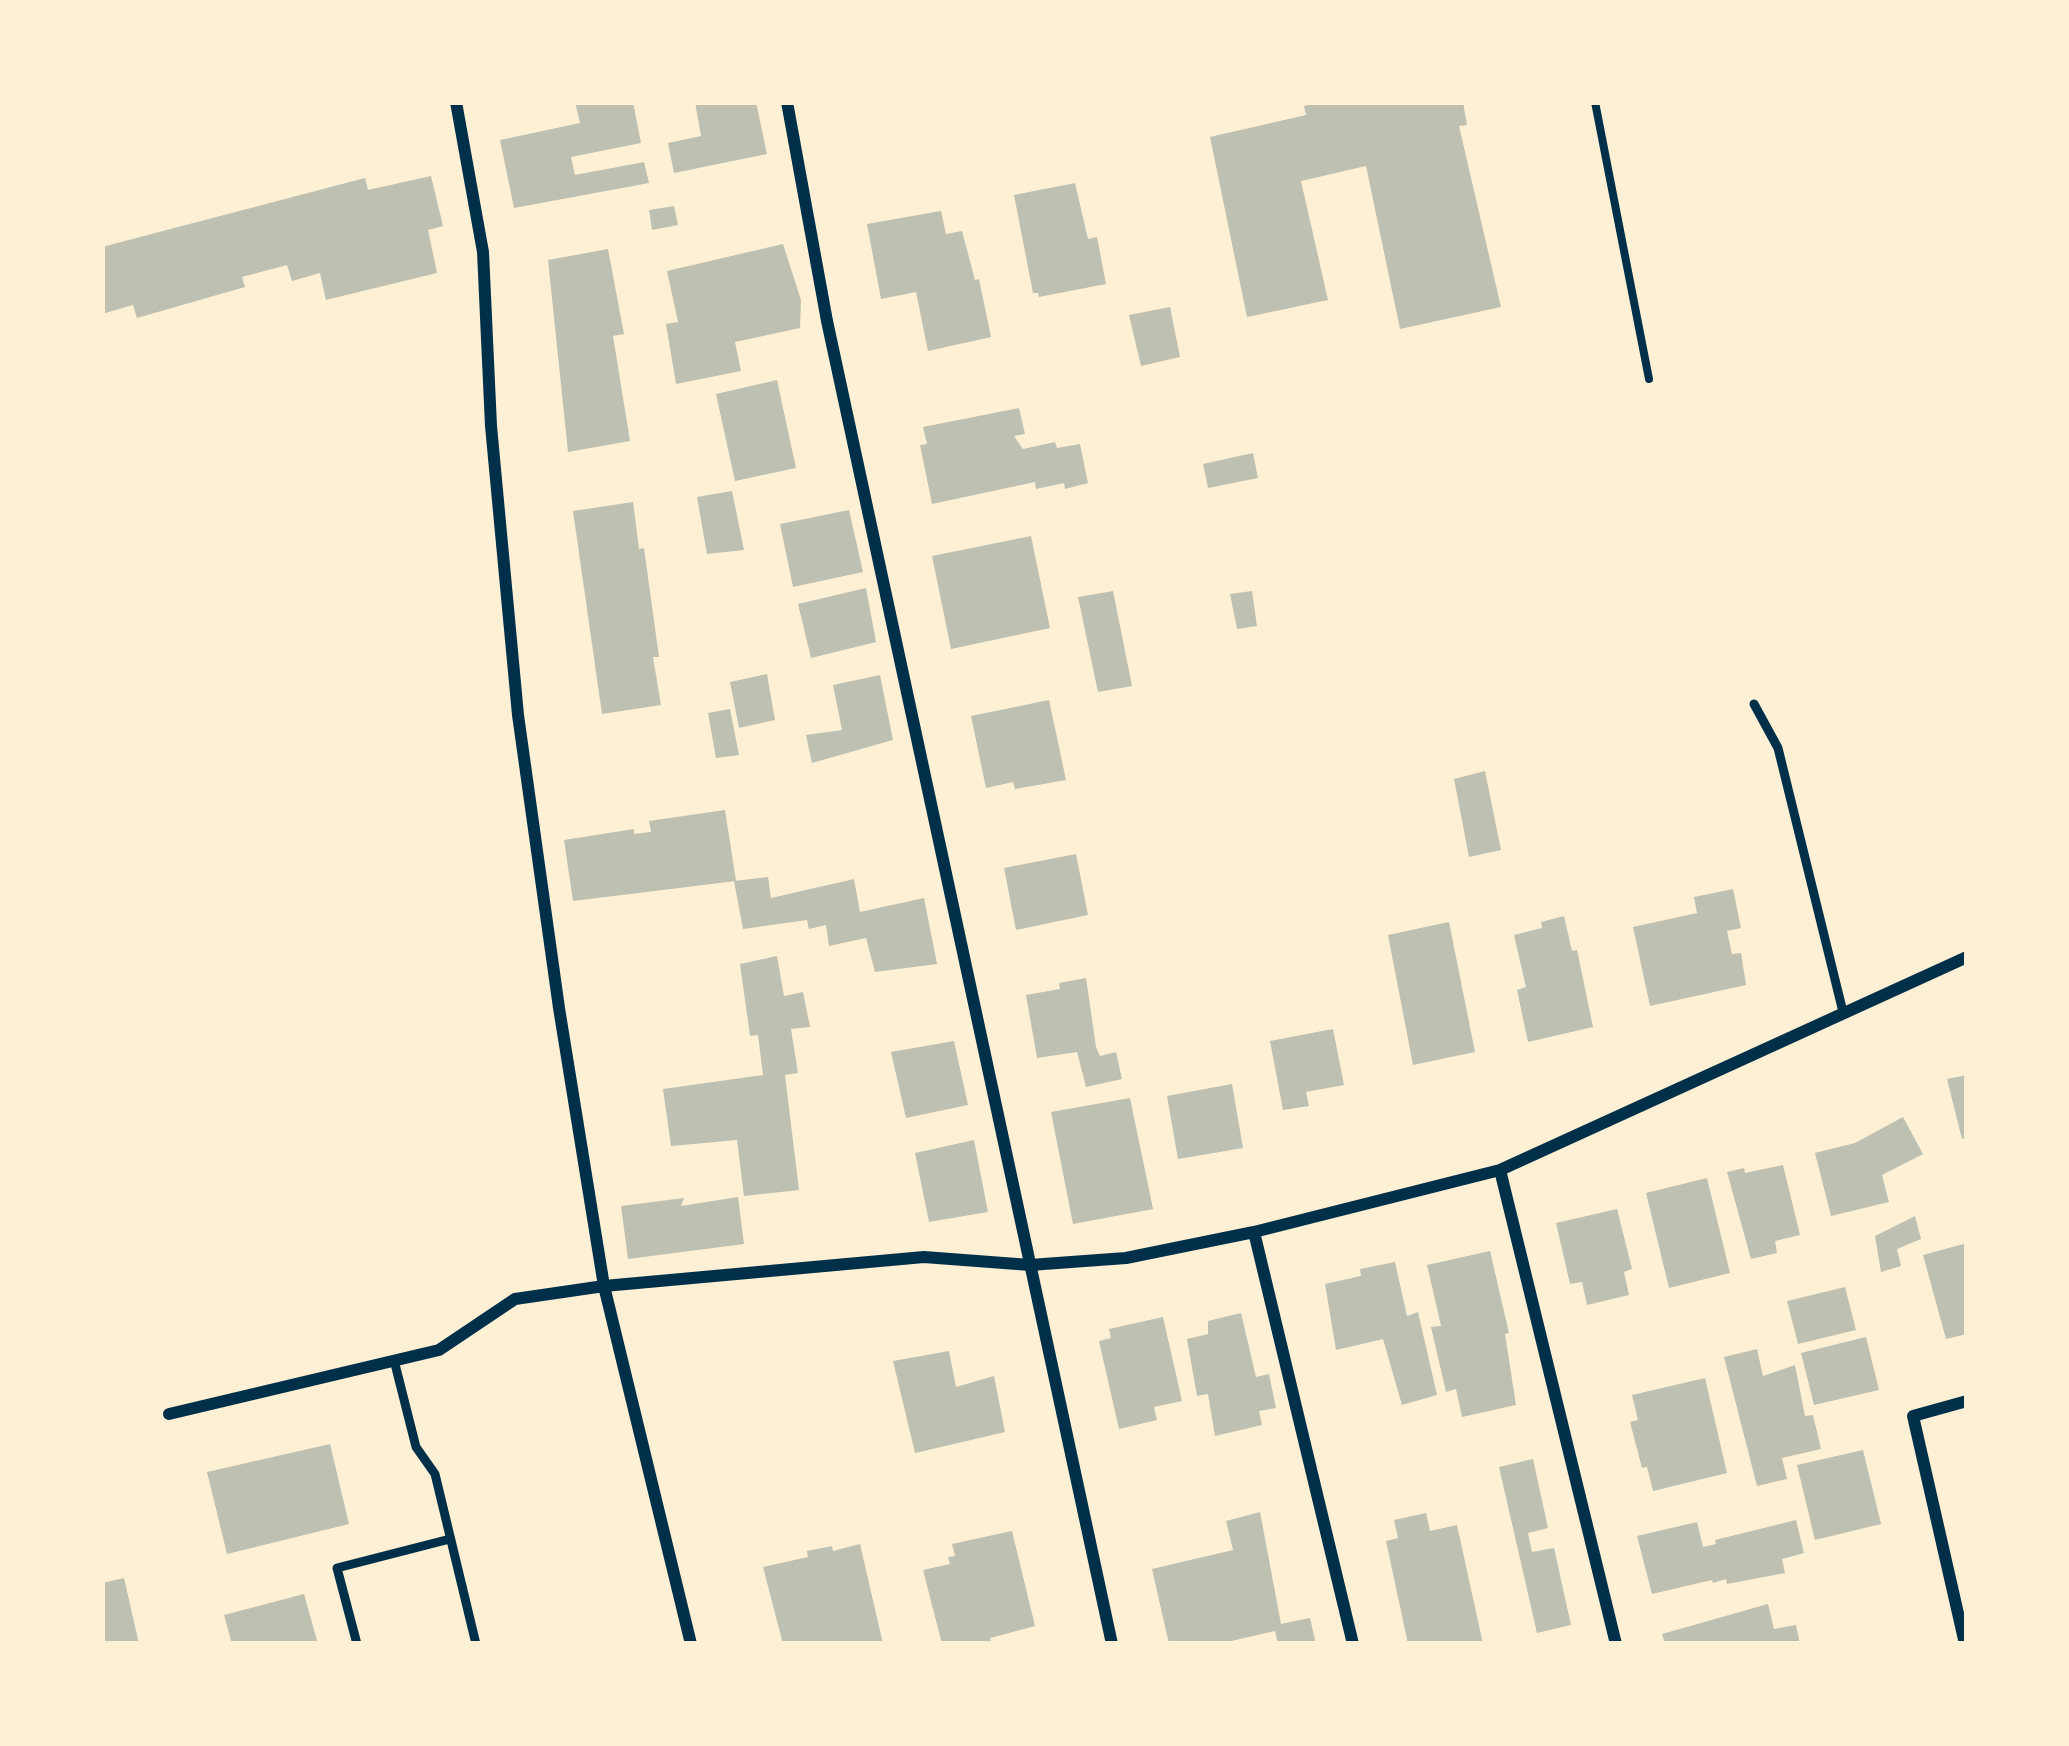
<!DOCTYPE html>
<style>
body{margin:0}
#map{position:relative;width:2069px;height:1746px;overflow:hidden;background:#fdf0d5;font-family:Georgia,serif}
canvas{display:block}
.frame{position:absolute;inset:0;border:105px solid #fdf0d5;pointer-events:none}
</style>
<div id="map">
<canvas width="2069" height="1746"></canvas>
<div class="frame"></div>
</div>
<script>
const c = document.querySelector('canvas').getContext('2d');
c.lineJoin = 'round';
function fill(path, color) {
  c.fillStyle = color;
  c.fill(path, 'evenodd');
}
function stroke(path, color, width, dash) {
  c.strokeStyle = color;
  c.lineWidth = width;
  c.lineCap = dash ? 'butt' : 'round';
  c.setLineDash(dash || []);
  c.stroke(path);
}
const building = new Path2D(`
 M575 102H633L641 143 571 157 575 175 644 162 649 183 514 208 500 140 580 123Z
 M695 102H756L767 154 674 173 668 143 701 136Z
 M1323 102H1463L1467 125 1459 126 1501 307 1400 329 1366 166 1301 181 1328 300 1247 317 1210 137 1306 115 1304 106Z
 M431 176 443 226 428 230 437 273 326 300 320 273 292 281 287 265 242 277 245 287 137 318 133 305 102 314V247L365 178 368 190Z
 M1075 183 1088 239 1097 237 1106 284 1039 297 1038 293H1033L1014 195Z
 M674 206 678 225 652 230 649 210Z
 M941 211 946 234 962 231 975 280 979 279 991 337 928 351 916 292 881 299 867 224Z
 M783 244 801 300 800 328 735 342 741 371 676 384 666 324 678 322 667 271Z
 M608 249 624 334 613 336 630 441 568 452 548 260Z
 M1170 307 1180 357 1141 366 1129 315Z
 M777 380 796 468 735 481 716 394Z
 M1019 408 1025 434 1014 436 1023 449 1055 442 1057 448 1080 444 1088 483 1065 489 1064 483 1036 489 1035 482 932 504 920 445 927 444 923 427Z
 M1253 453 1258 478 1208 488 1203 464Z
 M732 491 744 550 707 554 697 497Z
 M633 502 639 549 644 548 659 657H653L661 705 602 714 573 511Z
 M849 510 863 572 793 587 780 524Z
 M1031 536 1050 628 951 649 932 556Z
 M866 588 876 642 811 658 798 604Z
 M1113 591 1132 686 1098 692 1078 597Z
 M1252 591 1257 626 1237 629 1230 594Z
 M767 674 775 720 739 728 730 682Z
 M880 675 893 740 812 763 806 735 842 730 833 685Z
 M1049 700 1066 780 1015 789 1013 782 986 788 971 716Z
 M730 709 739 755 716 758 708 713Z
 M1485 771 1501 850 1469 857 1454 779Z
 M725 810 736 881 573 901 564 840 634 829V834L651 832 649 821Z
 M1076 854 1088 915 1016 930 1004 868Z
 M768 877 771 898 854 879 860 912 924 898 937 964 875 972 866 938 829 946 826 925 809 929 807 920 743 929 734 881Z
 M1733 889 1741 928 1727 931 1732 954 1741 953 1746 985 1650 1006 1633 927 1697 913 1694 897Z
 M1564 916 1572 951 1577 950 1593 1027 1528 1042 1517 990 1526 987 1514 935 1542 928 1541 922Z
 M1449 922 1475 1052 1413 1065 1388 935Z
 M777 956 784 996 803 992 810 1027 791 1029 798 1073 785 1075 799 1190 744 1196 737 1140 671 1146 663 1089 763 1075 758 1035 750 1036 740 964Z
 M1086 978 1096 1047 1100 1056 1116 1052 1122 1079 1086 1087 1077 1052 1037 1058 1026 995 1060 989 1059 983Z
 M1333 1029 1344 1085 1306 1092 1309 1106 1283 1110 1270 1041Z
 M954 1041 968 1105 906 1118 891 1052Z
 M1967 1075V1138L1962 1139 1947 1079Z
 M1232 1084 1243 1148 1178 1159 1167 1096Z
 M1130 1098 1153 1209 1073 1224 1051 1112Z
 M1903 1117 1923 1154 1882 1175 1889 1202 1831 1216 1815 1153 1855 1143Z
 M974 1140 988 1212 929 1222 915 1153Z
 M1783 1165 1800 1235 1775 1241 1777 1253 1751 1259 1727 1172 1744 1168 1745 1173Z
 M1707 1178 1730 1273 1669 1288 1646 1193Z
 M738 1197 744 1244 628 1259 621 1206 684 1198 681 1206Z
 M1617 1209 1632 1269 1624 1272 1629 1295 1587 1305 1582 1282 1570 1284 1556 1223Z
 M1915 1216 1921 1239 1897 1249 1901 1266 1881 1272 1875 1236Z
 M1967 1243V1334L1946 1339 1923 1255Z
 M1490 1251 1509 1333 1505 1334 1516 1405 1462 1417 1456 1389 1446 1392 1431 1327 1441 1326 1427 1265Z
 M1395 1262 1407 1316 1418 1312 1437 1395 1402 1405 1383 1339 1336 1350 1325 1284 1361 1276 1360 1269Z
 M1845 1287 1856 1330 1798 1344 1787 1301Z
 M1241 1313 1256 1377 1269 1374 1276 1408 1259 1411 1262 1425 1215 1436 1208 1394 1197 1396 1187 1339 1208 1334V1321Z
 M1163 1317 1182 1401 1154 1407 1157 1420 1119 1429 1099 1341 1111 1338 1109 1329Z
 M1866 1337 1879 1390 1814 1405 1801 1353Z
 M1757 1349 1763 1376 1795 1365 1805 1416 1813 1415 1821 1449 1782 1458 1787 1479 1757 1486 1724 1357Z
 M949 1351 956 1387 994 1376 1005 1432 915 1453 893 1361Z
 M1705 1378 1727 1473 1653 1491 1647 1467 1642 1468 1630 1422 1638 1420 1632 1395Z
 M330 1444 349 1524 227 1554 207 1472Z
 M1863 1450 1881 1524 1815 1540 1797 1465Z
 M1533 1459 1548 1528 1528 1533 1532 1552 1554 1548 1571 1625 1537 1633 1499 1467Z
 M1260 1512 1281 1624 1310 1618 1316 1644H1278L1275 1631 1218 1644H1169L1152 1569 1233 1550 1226 1521Z
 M1426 1513 1430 1531 1457 1525 1483 1644H1408L1386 1541 1398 1538 1394 1520Z
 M1796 1520 1804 1553 1782 1559 1785 1573 1727 1584 1726 1579 1713 1583 1712 1580 1652 1594 1637 1536 1697 1522 1703 1547 1716 1544 1715 1540Z
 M1012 1531 1035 1626 990 1638 992 1644H942L923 1570 950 1564 948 1557 955 1556 952 1544Z
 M860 1544 883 1644H783L763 1567 808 1557 807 1551 832 1546 833 1551Z
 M124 1578 139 1644H102V1583Z
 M304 1594 318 1644H232L224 1615Z
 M1768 1604 1774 1629 1796 1625 1800 1644H1665L1662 1634Z`);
const path = new Path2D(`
 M1595 102 1649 379`);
const service = new Path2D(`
 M1754 704 1778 748 1843 1012
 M394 1360 416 1447 435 1474 476 1644
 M357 1644 337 1568 450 1539`);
const minor = new Path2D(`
 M456 102 483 252 491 426 518 715 559 1008 604 1286 691 1644
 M787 102 827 321 1112 1644
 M1500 1170 1616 1644
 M1254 1232 1353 1644
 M169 1414 439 1350 515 1299 604 1286 924 1257 1030 1265 1126 1258 1254 1232 1500 1170 1967 957
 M1965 1644 1913 1416 1967 1401`);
fill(building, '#bec0b2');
stroke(path, '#003049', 8);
stroke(service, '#003049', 9);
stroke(minor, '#003049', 12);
</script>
